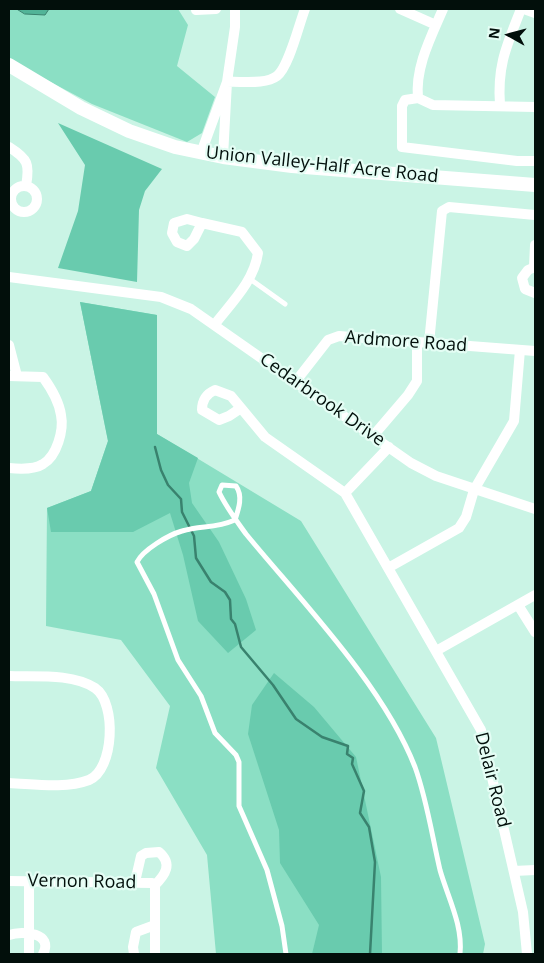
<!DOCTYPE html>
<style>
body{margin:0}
#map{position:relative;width:544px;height:963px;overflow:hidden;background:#caf4e5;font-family:"Open Sans",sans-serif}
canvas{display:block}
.frame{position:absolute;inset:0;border:10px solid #020f0b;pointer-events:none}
.north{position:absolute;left:484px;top:10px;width:50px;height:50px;-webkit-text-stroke:4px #e4fdf4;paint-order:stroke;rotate:277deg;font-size:14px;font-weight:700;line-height:20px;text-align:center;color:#020f0b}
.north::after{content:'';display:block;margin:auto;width:18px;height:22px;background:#020f0b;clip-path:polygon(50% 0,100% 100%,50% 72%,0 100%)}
</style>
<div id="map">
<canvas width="544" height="963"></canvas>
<div class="frame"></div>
<div class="north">N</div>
</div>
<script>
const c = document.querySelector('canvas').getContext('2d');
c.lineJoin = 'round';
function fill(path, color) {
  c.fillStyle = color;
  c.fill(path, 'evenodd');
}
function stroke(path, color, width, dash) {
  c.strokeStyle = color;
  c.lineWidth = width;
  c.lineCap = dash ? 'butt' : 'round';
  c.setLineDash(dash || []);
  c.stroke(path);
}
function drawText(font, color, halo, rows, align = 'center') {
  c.font = font + ' "Open Sans",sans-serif';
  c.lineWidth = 4.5;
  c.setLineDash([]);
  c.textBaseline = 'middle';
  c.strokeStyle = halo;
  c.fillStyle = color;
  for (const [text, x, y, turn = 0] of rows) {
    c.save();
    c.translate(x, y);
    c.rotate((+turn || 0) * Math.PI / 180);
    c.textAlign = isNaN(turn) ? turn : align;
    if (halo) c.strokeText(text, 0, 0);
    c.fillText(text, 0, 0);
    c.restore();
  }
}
const green = new Path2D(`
 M9 9H178L188 25 177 66 215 97 202 133 187 142 92 104 9 60Z
 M80 302 157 315V434L301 521 436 738 485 944 483 954H216L207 855 156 768 170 706 121 640 46 626 47 508 91 491 108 441Z`);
const forest = new Path2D(`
 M58 123 162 169 145 191 139 210 137 282 58 268 78 211 85 165Z
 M80 302 157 315V434L198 458 189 483 192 503 219 542 246 599 256 630 228 653 198 621 183 555 170 513 133 532H51L47 508 91 491 108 441Z
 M274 673 314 707 356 757 381 877 382 954H312L319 925 280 863 279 830 248 734 252 705Z`);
const water = new Path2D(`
 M17 9H49L45 15 25 14Z`);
const stream = new Path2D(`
 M155 447 161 470 168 485 181 499 182 512 194 536 196 558 211 582 225 592 230 600 231 619 235 624 241 647 273 685 296 719 322 737 348 746 347 754 353 758 352 764 364 791 360 813 369 827 375 862 370 954`);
const lane = new Path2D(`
 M250 279 285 304
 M286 954 282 926 267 870 239 806V762L236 755 215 733 201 696 178 660 154 594 137 562C143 550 168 535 182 531 201 525 214 529 235 520 239 508 243 496 236 486L222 485 219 492C226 507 236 520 246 534 302 602 383 685 415 767 427 800 432 836 440 870 448 898 463 925 460 954`);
const street = new Path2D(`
 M235 9V27L227 82C241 81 265 85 277 76 289 67 299 24 305 9
 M400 9 436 25
 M443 9C431 37 415 67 418 98L433 105 535 107
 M524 9 535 13
 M196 10 216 9
 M418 98 405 100 402 106V147L517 161H535
 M500 105C497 65 507 45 521 9
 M9 147C28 159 30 164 26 186
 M201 153 227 82 223 157
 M11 199a13 13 0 1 1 26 0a13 13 0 1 1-26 0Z
 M187 219 202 223 194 239 187 246 177 242 172 233 174 223Z
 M202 223 242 232 258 253C254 281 232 302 215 324
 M534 267 535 245
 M535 267 528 270 522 278 525 289 535 293
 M9 277 161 297 191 309 411 463 436 476 535 509
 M429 343 442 211 449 207 535 215
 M9 345 17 376
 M9 376 43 377C51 388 59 401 61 415 64 430 57 456 43 464 34 470 19 469 9 468
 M296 381 328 340 339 336 535 351
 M215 390 231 396 241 408 229 416 219 420 202 410C202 400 206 394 215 390Z
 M241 408 265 437 345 493 481 730 523 912 527 954
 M373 436 408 395 417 381V343
 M345 493 389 447
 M388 568 459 528 466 517 474 490 514 421 520 350
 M518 605 535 632
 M436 651 535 595
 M9 676C35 677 72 673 95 688 117 703 114 770 89 780 65 789 34 784 9 783
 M514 871 535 870
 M9 881 152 883 155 885
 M135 882 141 856 146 853 159 852C173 864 165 875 155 885
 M155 885V954
 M9 935C23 930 54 933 43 954
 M29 954V881
 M134 954 133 947 136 932 155 925`);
const secondary = new Path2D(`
 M9 65 81 108 129 131 175 147 223 157 292 166 535 185`);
const streetNames = [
 ["Union Valley-Half Acre Road",322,165,6],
 ["Ardmore Road",406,342,4],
 ["Cedarbrook Drive",322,400,35],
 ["Delair Road",492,780,76],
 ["Vernon Road",82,882,1]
];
fill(green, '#8bdfc4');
fill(forest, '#69cbae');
fill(water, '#51b498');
stroke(water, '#39826e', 1);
stroke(stream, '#39826e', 2.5);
stroke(lane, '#fff', 5);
stroke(street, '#fff', 10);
stroke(secondary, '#fff', 14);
drawText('18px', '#020f0b', '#e4fdf4', streetNames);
</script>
